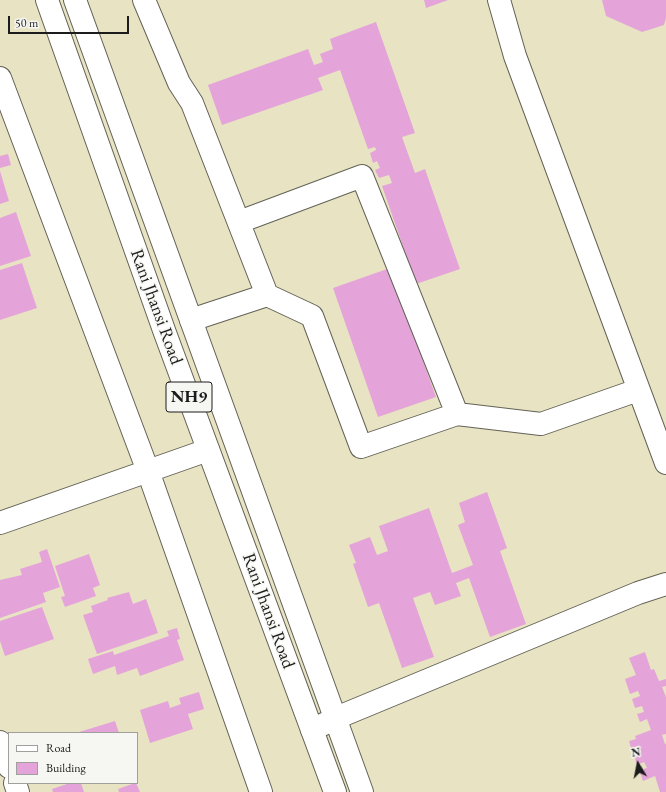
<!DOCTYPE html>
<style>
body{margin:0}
#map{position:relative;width:666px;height:792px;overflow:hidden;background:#e8e3c3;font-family:"EB Garamond",serif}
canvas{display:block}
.legend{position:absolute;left:8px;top:732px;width:130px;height:52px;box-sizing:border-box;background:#f6f6f2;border:1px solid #9f9f9c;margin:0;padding:5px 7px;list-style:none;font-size:12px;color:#1c1c1c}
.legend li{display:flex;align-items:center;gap:8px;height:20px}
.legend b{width:20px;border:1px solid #9f9f9c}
.north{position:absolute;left:618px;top:744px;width:40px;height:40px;-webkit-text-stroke:3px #f6f6f2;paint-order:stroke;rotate:350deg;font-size:11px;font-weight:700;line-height:16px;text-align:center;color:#1c1c1c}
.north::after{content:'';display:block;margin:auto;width:14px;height:18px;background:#1c1c1c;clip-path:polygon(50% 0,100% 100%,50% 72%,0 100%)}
.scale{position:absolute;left:8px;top:16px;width:121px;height:18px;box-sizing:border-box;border:2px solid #1c1c1c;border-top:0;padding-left:5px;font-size:12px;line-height:14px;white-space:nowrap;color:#1c1c1c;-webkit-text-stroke:3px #f6f6f2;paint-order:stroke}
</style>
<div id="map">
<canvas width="666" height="792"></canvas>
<ul class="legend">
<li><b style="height:5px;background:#fff"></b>Road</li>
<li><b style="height:11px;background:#e4a4d9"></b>Building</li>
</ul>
<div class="north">N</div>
<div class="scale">50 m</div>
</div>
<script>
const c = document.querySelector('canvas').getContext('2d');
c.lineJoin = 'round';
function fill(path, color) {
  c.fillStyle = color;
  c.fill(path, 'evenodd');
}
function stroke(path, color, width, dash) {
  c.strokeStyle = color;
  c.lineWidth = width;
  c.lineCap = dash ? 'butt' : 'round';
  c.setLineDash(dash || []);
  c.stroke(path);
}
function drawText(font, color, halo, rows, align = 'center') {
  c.font = font + ' "EB Garamond",serif';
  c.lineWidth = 3;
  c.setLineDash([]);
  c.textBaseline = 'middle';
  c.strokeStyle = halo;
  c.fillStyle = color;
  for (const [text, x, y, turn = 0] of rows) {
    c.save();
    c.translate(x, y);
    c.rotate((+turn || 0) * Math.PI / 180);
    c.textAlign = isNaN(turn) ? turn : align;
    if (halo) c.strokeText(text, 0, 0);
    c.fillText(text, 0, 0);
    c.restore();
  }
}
const building = new Path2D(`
 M424 0H448L426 8Z
 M602 0H666V18L664 25 642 32 606 16Z
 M376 22 415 133 402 137 415 173 425 169 460 269 416 284 382 186 392 183 389 175 379 178 375 170 380 168 377 161 373 163 370 153 376 150 375 147 368 149 340 70 318 78 323 90 222 125 208 85 308 49 314 65 323 62 320 54 333 49 330 39Z
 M8 154 11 165 0 168V156Z
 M0 171 9 201 0 204Z
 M16 212 31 256 0 266V218Z
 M22 263 37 308 0 320V270Z
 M390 268 436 397 378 417 333 288Z
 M487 492 507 548 500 551 526 624 490 637 469 578 456 583 461 596 435 605 430 592 413 598 434 657 402 668 379 603 368 607 353 564 356 563 349 545 370 537 377 555 388 551 379 526 429 508 452 573 473 565 458 525 465 522 459 503Z
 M47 549 60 587 43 593 46 602 0 618V580L22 575 20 569 42 562 39 552Z
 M89 554 100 585 93 588 96 596 65 607 61 597 65 596 55 566Z
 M129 592 133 604 146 599 158 633 97 654 83 615 93 612 91 606 108 600 107 598Z
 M42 607 54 639 5 656 0 641V621Z
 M177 628 180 639 177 640 184 660 140 676 137 668 117 675 115 666 93 674 88 659 113 651 114 655 169 636 167 631Z
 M645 652 651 670 654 669 659 681 666 679V686L662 687 666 697V734L662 735 665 744H666V792H660L655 776 643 781 639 770 647 768 644 762 637 765 634 755 641 752 639 746 631 748 629 741 636 739 635 736 651 730 647 719 640 722 637 714 644 712 642 706 635 708 632 699 640 696 638 691 630 694 625 679 636 675 629 658Z
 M199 692 204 709 188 714 193 729 150 743 140 710 168 701 170 708 181 704 179 698Z
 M115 721 119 733H76Z
 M70 783H81L84 792H53L52 789Z
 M135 783H136L140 792H119L118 789Z`);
const minor = new Path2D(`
 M144 0 179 83 192 103 267 295 191 320
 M499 0 515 56 666 463
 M0 78 148 471 261 792
 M239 222 362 176 457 414 361 447 312 316 267 295
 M457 414 541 424 638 390
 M0 523 208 450
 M312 730 336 718 638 593 666 584
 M0 742 9 767
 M15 783 18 792`);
const highway = new Path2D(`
 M47 0 165 333 335 792
 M75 0 362 792`);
const shields = [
 [189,397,46]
];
const shieldNames = [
 ["NH9",189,397]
];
const streetNames = [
 ["Rani Jhansi Road",156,307,70],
 ["Rani Jhansi Road",268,611,70]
];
fill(building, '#e4a4d9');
stroke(minor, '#636256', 24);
stroke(highway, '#636256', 24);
stroke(minor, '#fff', 22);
stroke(highway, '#fff', 22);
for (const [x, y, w] of shields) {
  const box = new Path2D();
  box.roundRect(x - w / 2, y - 15, w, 30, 3);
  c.fillStyle = '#f6f6f2';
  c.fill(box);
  stroke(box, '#1c1c1c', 1);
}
drawText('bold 17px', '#1c1c1c', null, shieldNames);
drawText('18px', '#1c1c1c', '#f6f6f2', streetNames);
</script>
